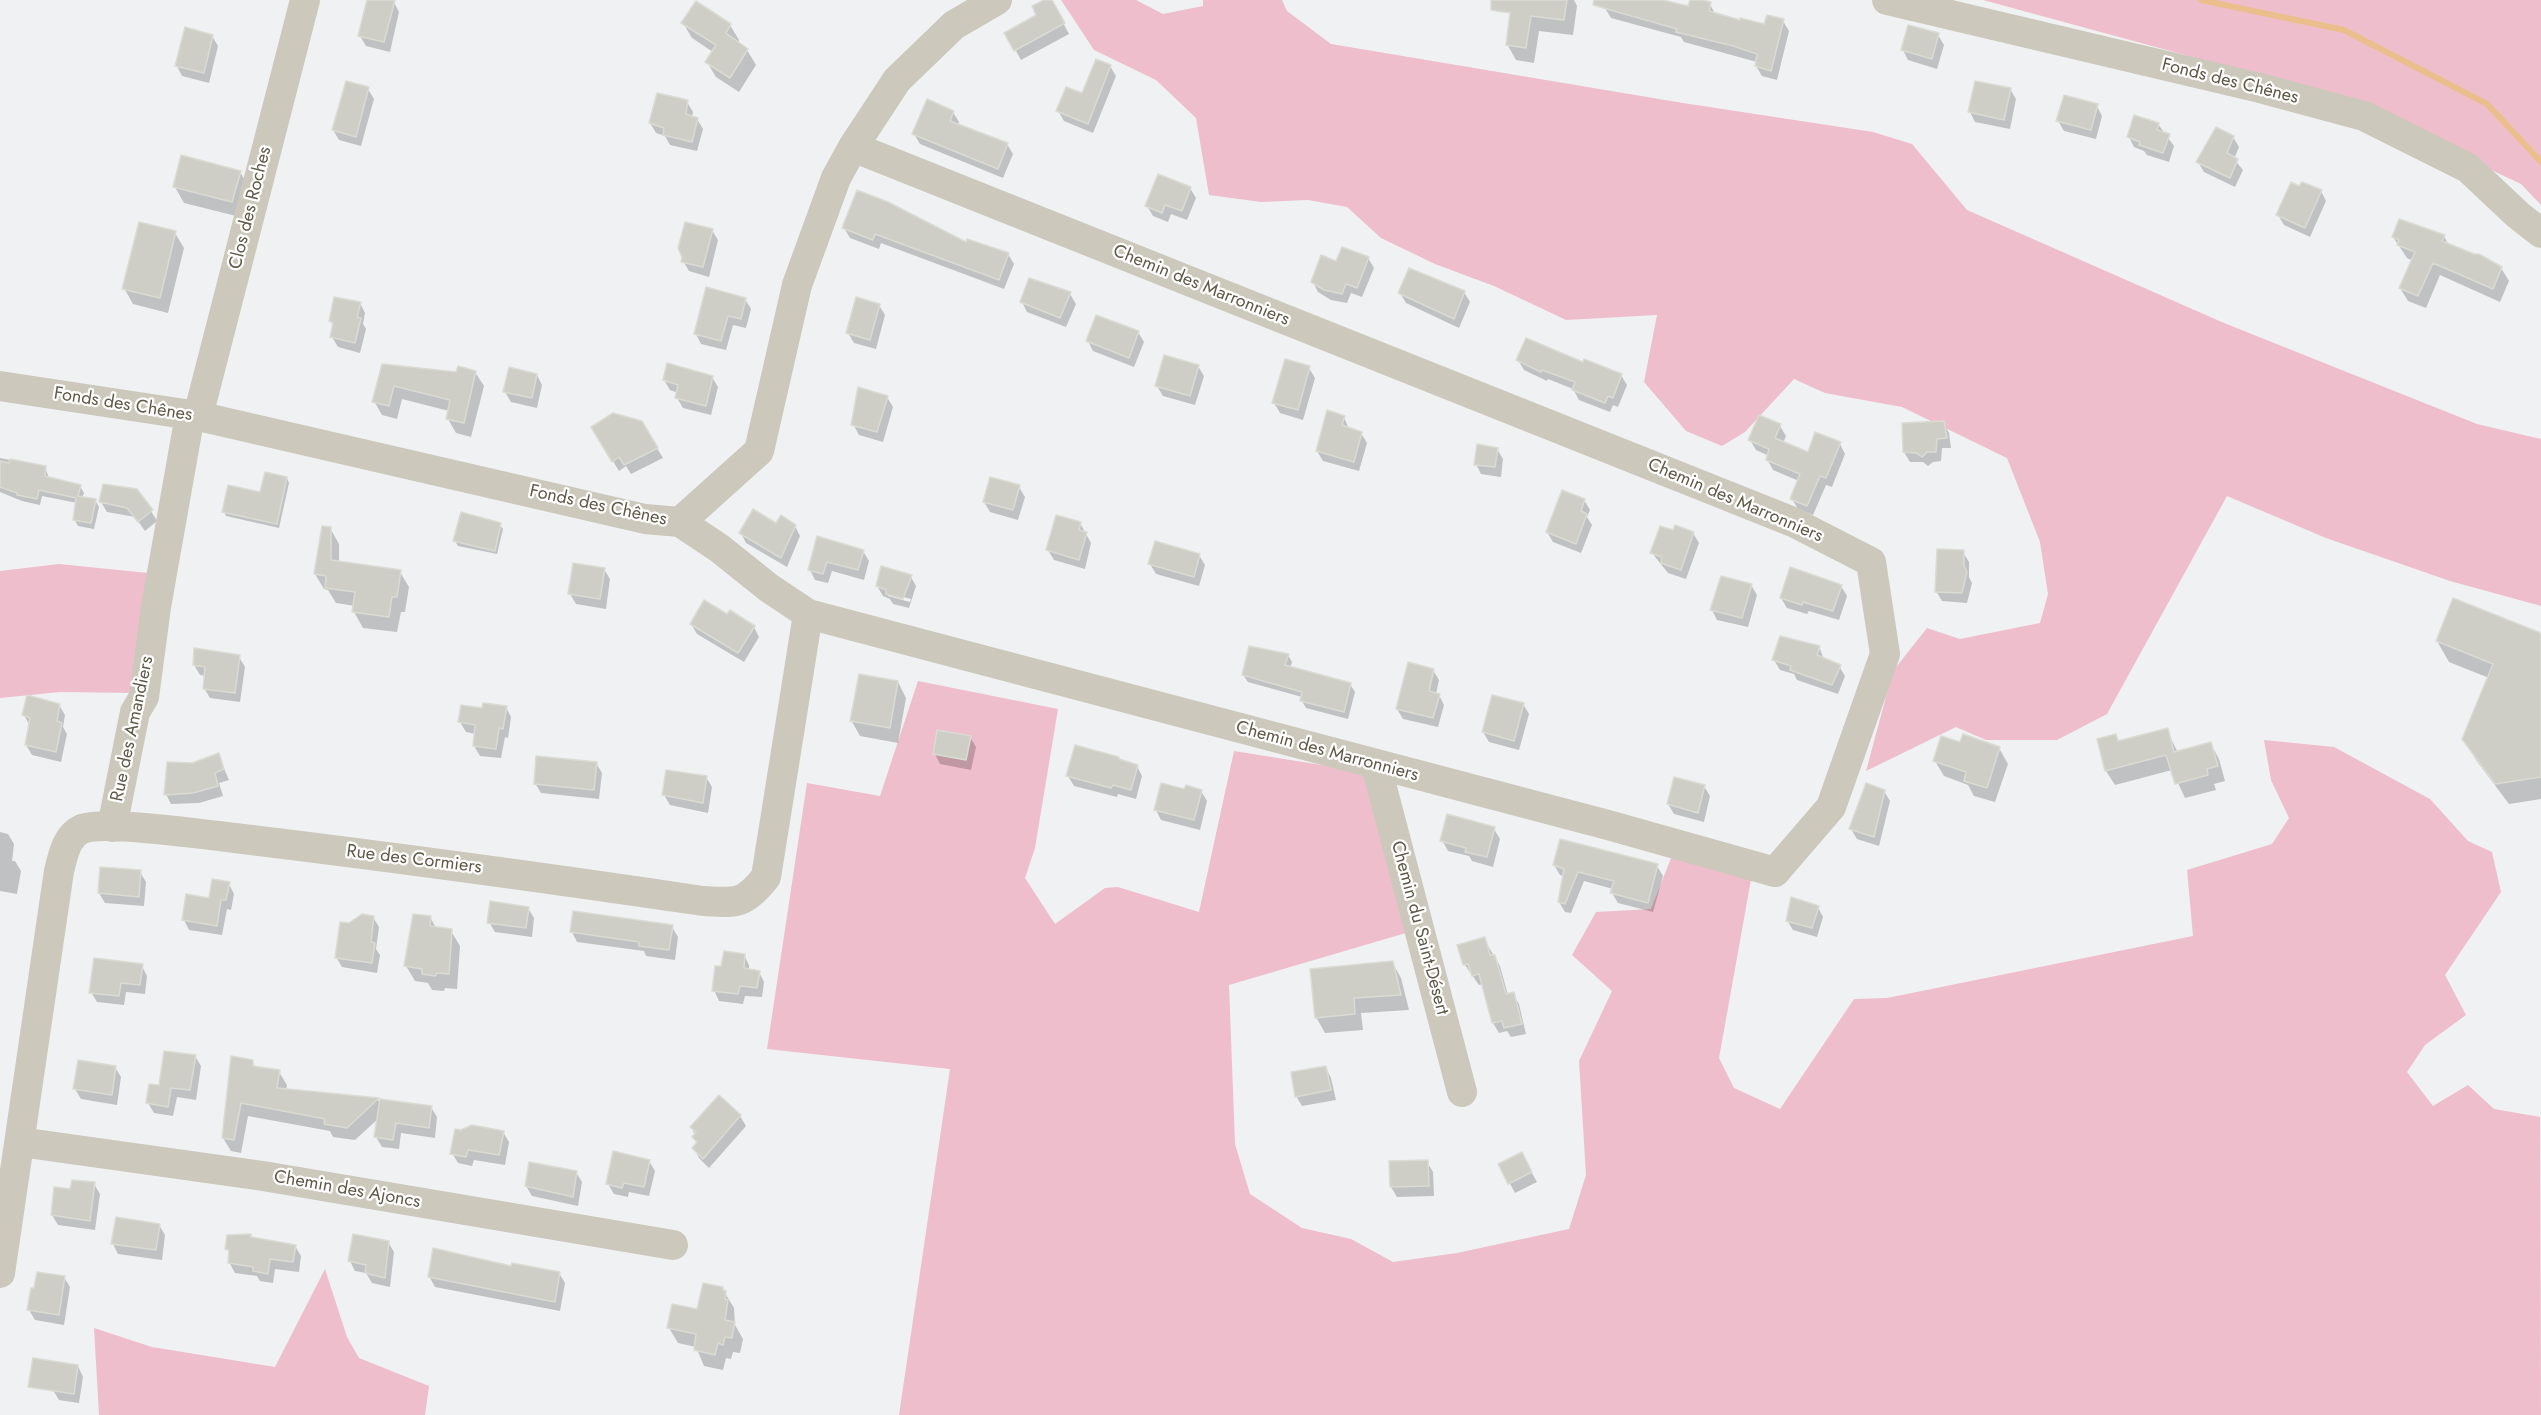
<!DOCTYPE html>
<meta charset="utf-8">
<style>
body{margin:0}
canvas{display:block;background:#eff1f2}
</style>
<canvas width="2541" height="1415"></canvas>
<script>
const c = document.querySelector('canvas').getContext('2d');
c.lineJoin = 'round';
function fill(path, color) {
  c.fillStyle = color;
  c.fill(path, 'evenodd');
}
function stroke(path, color, width, dash) {
  c.strokeStyle = color;
  c.lineWidth = width;
  c.lineCap = dash ? 'butt' : 'round';
  c.setLineDash(dash || []);
  c.stroke(path);
}
function drawText(font, color, halo, rows, align = 'center') {
  c.font = font + ' Jost,sans-serif';
  c.lineWidth = 4.5;
  c.setLineDash([]);
  c.textBaseline = 'middle';
  c.strokeStyle = halo;
  c.fillStyle = color;
  for (const [text, x, y, turn = 0] of rows) {
    c.save();
    c.translate(x, y);
    c.rotate((+turn || 0) * Math.PI / 180);
    c.textAlign = isNaN(turn) ? turn : align;
    if (halo) c.strokeText(text, 0, 0);
    c.fillText(text, 0, 0);
    c.restore();
  }
}
const green = new Path2D(`
 M1061 0H1136L1163 14 1203 6V0H1282L1287 11 1331 44 1683 103 1873 132 1912 144 1967 210 2224 323 2477 424 2541 439V606L2450 581 2326 538 2227 496 2107 714 2057 740H1986L1956 727 1866 771 1893 671 1927 628 1960 639 2040 623 2048 594 2040 542 2007 458 1902 407 1825 393 1794 379 1745 432 1722 446 1686 431 1644 382 1657 315 1566 320 1494 286 1435 264 1381 238 1347 207 1308 200 1261 202 1209 195 1196 118 1156 80 1094 50Z
 M1983 0H2541V205L2521 184 2332 95Z
 M59 564 158 574 134 693 60 692 0 698V571Z
 M918 681 1058 709 1035 848 1025 878 1055 924 1105 888 1118 887 1199 912 1234 751 1372 773 1416 930 1229 985 1235 1144 1250 1194 1302 1228 1351 1239 1393 1262 1457 1253 1569 1229 1586 1175 1579 1061 1612 991 1572 955 1596 912 1651 909 1673 853 1752 874 1719 1058 1734 1088 1780 1109 1854 999 1887 998 2193 936 2187 870 2272 844 2289 818 2271 780 2264 740 2334 747 2430 799 2468 841 2492 852 2501 892 2445 975 2466 1015 2425 1045 2407 1072 2433 1106 2468 1085 2494 1109 2540 1117 2541 1415H899L950 1069 767 1049 807 783 880 796Z
 M325 1269 347 1337 359 1358 429 1386 425 1415H99L94 1328 152 1347 275 1367Z`);
const shadow = new Path2D(`
 M368 0 394 2 399 12 390 52 366 46 360 36Z
 M1047 0H1051L1069 34 1021 60 1006 33 1038 15Z
 M1514 0H1574L1577 6 1573 35 1539 31 1534 63 1516 60 1507 44Z
 M1607 0H1658L1689 8 1691 0H1696L1710 4 1715 14 1765 26 1783 21 1789 31 1777 80 1762 76 1756 66 1757 62 1684 42 1681 37 1611 18 1605 8Z
 M683 23 730 25 739 40 738 43 747 50 756 65 739 92 716 77 707 62 713 52 692 38Z
 M1938 35 1944 45 1937 69 1908 60 1903 50Z
 M212 36 218 46 209 83 182 76 177 66Z
 M1110 66 1116 76 1093 133 1064 121 1058 111 1083 95Z
 M368 89 374 99 361 146 339 140 333 130Z
 M2010 89 2016 99 2010 129 1975 122 1970 112Z
 M687 102 693 112 692 117 697 119 703 129 697 151 670 145 665 136 656 133 650 123Z
 M2097 106 2102 116 2096 139 2064 131 2058 121Z
 M953 112 959 122 958 125 1007 144 1013 154 1003 178 920 144 914 134Z
 M2158 124 2174 146 2169 162 2147 155 2144 151 2134 147 2129 137Z
 M2233 137 2239 147 2234 159 2243 170 2235 187 2204 172 2198 162Z
 M240 172 249 187 240 217 184 203 175 187Z
 M2300 187 2321 191 2326 201 2310 237 2284 225 2278 215Z
 M1190 188 1196 198 1187 220 1171 214 1168 222 1153 216 1147 206Z
 M2400 220 2444 236 2449 246 2501 268 2509 281 2500 302 2440 275 2426 308 2408 301 2400 288 2413 261 2407 258 2393 237Z
 M844 228 1008 254 1014 264 1004 289 881 243 879 249 850 238Z
 M712 230 718 240 709 277 689 271 683 261Z
 M175 233 184 248 168 313 133 304 124 288Z
 M1368 258 1374 268 1362 297 1351 293 1347 303 1331 300 1318 292 1313 282 1337 263Z
 M1464 292 1470 302 1459 328 1406 303 1400 293Z
 M1070 294 1076 304 1066 327 1027 312 1022 302Z
 M745 299 751 309 746 328 733 325 726 350 701 344 696 334Z
 M360 303 365 313 363 324 366 329 360 353 338 347 332 337 334 327 330 321Z
 M879 305 885 315 876 349 854 343 848 333Z
 M1138 332 1144 342 1134 367 1093 351 1088 341Z
 M1518 360 1584 364 1621 375 1627 385 1618 407 1613 405 1610 412 1579 400 1573 389 1548 379 1547 381 1524 370Z
 M383 366 457 374 475 372 484 386 471 437 456 433 448 419 449 411 402 399 397 419 382 415 374 401Z
 M1198 366 1204 376 1195 405 1163 396 1157 386Z
 M1309 368 1315 378 1303 420 1280 413 1274 403Z
 M537 375 542 385 537 408 511 402 505 392Z
 M712 377 718 387 711 415 683 408 677 398 678 393 670 390 664 380Z
 M887 397 893 407 883 442 859 435 853 424Z
 M1344 417 1349 429 1361 433 1367 443 1359 471 1323 461 1317 451Z
 M641 422 663 458 631 474 626 466 619 471 593 428Z
 M1943 423 1949 433 1951 448H1942L1941 461 1933 462 1928 466 1923 462H1910L1904 452Z
 M1780 426 1786 436 1783 443 1809 454 1840 444 1845 454 1832 487 1826 485 1813 515 1798 509 1792 499 1799 481 1773 470 1767 459 1769 456 1756 450 1750 440Z
 M1497 449 1503 459 1501 477 1481 474 1476 464Z
 M0 458 45 467 49 478 80 486 84 493 82 498 95 500 99 507 94 529 78 526 74 519 77 503 42 496 40 505 22 501 0 492Z
 M287 478 289 483 279 528 226 516 224 512Z
 M1019 487 1025 497 1018 520 990 512 984 502Z
 M1584 500 1590 510 1587 517 1592 525 1581 553 1553 542 1547 532Z
 M101 502 151 511 157 521 145 531 135 517 107 512Z
 M1080 523 1091 543 1085 569 1054 560 1048 550Z
 M500 525 503 529 497 554 458 546 455 541Z
 M777 525 795 526 800 536 787 567 746 543 741 533Z
 M330 528 339 544V563L400 572 409 587 405 612H401L397 632 363 628 354 612 355 606 336 603 328 590 324 589 315 574Z
 M1674 532 1693 533 1699 543 1686 579 1668 573 1652 553Z
 M818 538 863 551 869 561 864 580 832 571 828 583 815 580 810 570Z
 M1963 552 1969 562V577L1972 583 1967 603 1942 601 1936 591Z
 M1199 555 1205 565 1199 586 1156 574 1150 564Z
 M604 569 610 579 606 609 576 604 570 594Z
 M911 577 916 586 909 608 893 604 890 599 883 596 877 586ZM888 593 911 599 910 602 888 596Z
 M1751 585 1757 595 1748 627 1717 620 1712 610Z
 M1841 586 1847 596 1839 620 1809 611 1807 614 1787 608 1781 598Z
 M727 616 754 627 759 637 744 662 697 634 691 624Z
 M2541 635V799L2509 804 2476 760 2464 739 2489 678 2449 662 2437 641Z
 M1819 647 1824 659 1839 666 1845 676 1838 694 1797 680 1794 674 1780 670 1774 660Z
 M1288 655 1292 662 1290 668 1350 684 1355 692 1348 719 1306 708 1302 701V697L1248 682 1243 675Z
 M239 657 245 667 240 702 210 698 204 688 206 676 200 675 194 665Z
 M1433 670 1439 680 1436 694 1439 695 1444 705 1438 727 1403 719 1397 709Z
 M898 682 906 698 898 743 860 736 851 720Z
 M1523 704 1529 714 1519 750 1489 742 1483 732Z
 M59 705 65 715 63 727 67 734 61 762 32 755 26 745 30 726 24 715Z
 M506 707 511 717 508 738 505 737 501 758 480 756 474 746 476 734 466 732 460 722 483 709Z
 M2167 730 2178 753 2211 744 2219 759 2225 781 2214 784 2216 790 2185 798 2172 770 2115 785 2106 771 2116 736 2120 742Z
 M970 737 976 747 971 770 940 764 935 754Z
 M1960 744 1999 748 2008 764 1995 802 1974 796 1968 785 1944 776 1935 761Z
 M218 755 229 780 219 783 223 796 199 803 171 804 166 794 193 764Z
 M1120 761 1137 766 1142 776 1136 799 1118 794 1117 797 1074 786 1068 776Z
 M596 763 602 773 599 799 541 793 535 783Z
 M706 777 712 787 708 813 670 805 664 795Z
 M1704 786 1710 796 1704 822 1674 814 1668 804Z
 M1185 791H1201L1207 801 1200 830 1161 820 1156 810Z
 M1884 791 1890 801 1879 846 1857 839 1851 829Z
 M1494 829 1500 839 1493 867 1472 861 1469 856 1448 851 1442 840Z
 M0 832 8 834 14 844 12 861H15L21 871 17 894 0 891Z
 M1554 865 1657 866 1663 876 1653 912 1618 903 1612 893 1613 889 1584 881 1571 913 1565 912 1559 902 1564 876 1560 875Z
 M140 872 146 882 144 906 105 903 99 893Z
 M229 884 234 894 231 910 227 909 222 935 189 930 184 920Z
 M1818 907 1823 917 1817 937 1793 930 1787 920Z
 M528 908 534 918 532 937 495 932 489 922Z
 M373 917 379 927 376 949 380 955 377 973 342 967 336 957 350 925Z
 M430 917 436 928 451 931 460 946 457 989 445 988 444 991 432 990 428 983 415 981 406 966Z
 M672 927 678 937 675 960 646 956 644 951 577 942 572 932Z
 M1484 939 1500 966 1508 995 1513 994 1519 1004 1526 1034 1511 1037 1507 1031 1499 1033 1493 1023 1483 984 1479 985 1465 965Z
 M744 955 749 965V971L759 972 764 982 762 997 745 996 743 1004 719 1001 714 990 722 967Z
 M1392 962 1401 978 1409 1010 1361 1013 1363 1030 1325 1033 1316 1017Z
 M142 966 147 976 145 994 126 992 124 1005 97 1002 91 992Z
 M195 1056 201 1066 196 1100 177 1097 173 1116 154 1113 148 1103 160 1087Z
 M252 1061 256 1068 279 1072 287 1085 286 1091 378 1100 381 1105 431 1107 437 1117 435 1138 401 1133 399 1149 382 1147 376 1137 379 1118 355 1140 333 1137 330 1131 248 1116 241 1153 231 1151 223 1138Z
 M115 1067 121 1077 117 1105 81 1099 75 1089Z
 M1326 1068 1331 1078 1336 1100 1302 1106 1296 1096Z
 M740 1116 746 1126 709 1168 699 1158 694 1148 697 1143 692 1127Z
 M503 1132 509 1142 505 1165 474 1160 472 1166 458 1163 452 1153Z
 M1521 1154 1537 1182 1515 1193 1500 1165Z
 M649 1161 655 1171 649 1196 629 1192 628 1197 614 1194 608 1184Z
 M1427 1162 1433 1172 1434 1196 1397 1197 1391 1187Z
 M576 1172 582 1182 578 1206 532 1196 526 1186Z
 M94 1184 100 1194 95 1230 58 1225 52 1215 71 1190Z
 M159 1225 165 1235 162 1260 118 1254 113 1244Z
 M252 1239 295 1246 301 1256 299 1272 275 1269 273 1283 260 1281 257 1276 235 1273 229 1262 230 1254 227 1248Z
 M388 1242 394 1252 390 1287 372 1283 366 1273 355 1271 350 1261Z
 M513 1268 559 1273 565 1283 560 1311 435 1287 429 1276Z
 M64 1277 70 1287 64 1325 35 1320 29 1310Z
 M722 1288 734 1308 735 1325 743 1339 740 1353 733 1352 731 1359 726 1358 723 1370 704 1366 696 1347 678 1343 669 1328 698 1311Z
 M78 1366 83 1377 79 1403 59 1400 53 1390Z`);
const stream = new Path2D(`
 M2201 0 2344 30 2487 104 2541 162`);
const building = new Path2D(`
 M367 0H395L384 42 358 36Z
 M1044 0H1052L1065 23 1014 51 1004 33 1036 15 1032 6Z
 M1491 0H1567L1564 20 1531 16 1526 48 1506 45 1510 13 1491 10Z
 M1594 0H1663L1688 6 1690 0H1702L1711 2 1709 11 1740 20V18L1764 24 1767 15 1784 19 1771 71 1755 66 1757 54 1733 46 1676 32 1677 29 1593 5Z
 M696 1 731 24 726 33 748 49 730 78 705 62 716 45 681 23Z
 M1908 25 1939 33 1932 59 1901 50Z
 M185 27 213 35 204 73 175 66Z
 M1096 59 1111 65 1088 124 1056 111 1066 87 1082 93Z
 M346 81 369 87 356 137 332 130Z
 M1975 81 2011 88 2004 120 1968 112Z
 M657 93 688 100 686 114 698 118 692 142 663 135 664 128 649 123Z
 M2064 95 2098 104 2091 130 2056 121Z
 M927 99 954 111 950 121 1008 143 998 169 912 134Z
 M2134 115 2159 123 2157 130 2170 134 2163 153 2139 145 2140 142 2127 137Z
 M2216 127 2234 136 2227 153 2238 159 2230 178 2196 162Z
 M181 155 241 171 232 202 173 187Z
 M1158 174 1191 187 1182 211 1165 205 1162 213 1145 206Z
 M2291 182 2299 186 2302 182 2322 190 2305 228 2276 215Z
 M857 190 888 202 966 242 967 239 1009 253 999 280 875 234 873 240 842 228Z
 M2399 219 2445 235 2442 241 2474 254H2479L2502 267 2493 289 2433 263 2418 296 2399 288 2415 252 2397 245 2399 240 2392 237Z
 M139 222 176 231 160 298 122 289Z
 M685 222 713 229 703 267 681 262 682 257 678 248Z
 M1342 247 1369 257 1357 288 1346 284 1342 294 1324 290 1311 282 1321 255 1336 261Z
 M1409 268 1465 291 1454 319 1398 293Z
 M1029 278 1071 292 1060 318 1020 302Z
 M706 287 746 298 741 319 728 316 721 341 694 334Z
 M334 297 361 302 357 317 361 318 355 343 330 337 333 323 329 321Z
 M856 297 880 304 870 340 846 333Z
 M1096 315 1139 331 1129 358 1086 341Z
 M1526 338 1583 362 1584 359 1622 374 1613 398 1608 396 1605 403 1572 390 1575 382 1542 370 1541 372 1516 360Z
 M1164 355 1199 365 1190 396 1155 386Z
 M1285 359 1310 366 1298 410 1272 403Z
 M667 363 713 376 706 406 675 398 678 385 663 380Z
 M382 364 456 372 458 366 476 371 464 423 446 419 450 400 394 386 389 406 372 402Z
 M509 367 537 374 532 398 503 392Z
 M858 387 888 396 877 432 851 425Z
 M1327 410 1345 416 1342 425 1362 432 1354 462 1316 451Z
 M613 413 642 421 658 448 624 465 619 457 612 462 591 427Z
 M1759 415 1781 424 1775 438 1808 452 1815 432 1841 442 1826 478 1820 476 1807 506 1790 499 1800 474 1766 460 1769 449 1748 440Z
 M1944 421 1947 438 1937 439 1936 452H1927L1922 457 1916 453 1903 452 1902 423Z
 M1477 444 1498 448 1495 467 1474 465Z
 M10 459 46 466 45 476 81 485 78 496 96 499 91 523 73 520 76 498 39 490 37 499 17 495V493L0 487V461L9 463Z
 M265 472 287 477 277 524 222 512 228 485 260 492Z
 M990 477 1020 485 1013 510 983 502Z
 M103 484 137 489 153 510 138 522 127 508 99 502Z
 M1562 490 1585 499 1581 511 1587 514 1576 544 1546 532Z
 M753 509 776 523 781 515 796 525 781 558 739 533Z
 M461 512 501 523 495 551 453 541Z
 M1056 515 1081 522 1079 530 1087 532 1079 560 1046 550Z
 M1675 525 1694 532 1681 570 1661 563 1662 557 1650 553 1660 526 1673 530Z
 M322 526 331 527V560L401 570 397 597H392L389 617 352 612 355 592 325 588 326 576 314 574Z
 M817 536 864 550 858 570 827 562 823 574 808 570Z
 M1155 541 1200 554 1194 577 1148 564Z
 M1937 549 1964 550V566L1967 572 1962 593 1935 592Z
 M573 563 605 568 600 599 568 594Z
 M881 566 912 575 903 599 886 594V590L876 586Z
 M1790 567 1842 585 1833 611 1803 602 1802 605 1780 598Z
 M1721 576 1752 584 1742 618 1710 610Z
 M2453 598 2541 633V777L2495 784 2462 739 2493 664 2436 641Z
 M704 600 727 614 730 610 755 626 738 653 690 624Z
 M1780 636 1820 646 1817 655 1841 665 1832 685 1790 670 1791 666 1772 660Z
 M1249 646 1289 654 1285 665 1351 683 1344 712 1300 701 1302 692 1242 675Z
 M194 648 240 655 235 693 203 689 205 667 193 665Z
 M1408 662 1434 669 1429 691 1440 694 1433 718 1396 709Z
 M859 674 898 681 890 728 850 721Z
 M27 695 60 704 57 721 62 723 56 752 25 745 30 718 22 715Z
 M1492 695 1524 703 1514 741 1482 732Z
 M483 703 507 706 503 729 499 728 496 749 473 746 475 725 458 722 461 705 482 708Z
 M2168 728 2174 752 2211 742 2218 766 2207 769 2208 775 2175 784 2166 755 2105 771 2097 739 2116 734 2118 741Z
 M937 730 971 736 966 760 933 754Z
 M1963 734 2000 747 1987 788 1964 781 1966 772 1933 761 1941 736 1960 742Z
 M1075 745 1119 757V759L1138 765 1131 790 1113 785 1111 788 1066 776Z
 M219 753 224 769 215 773 218 786 193 793 164 795 167 762 192 763Z
 M536 756 597 762 594 790 534 784Z
 M666 770 707 776 703 803 662 795Z
 M1674 777 1705 785 1698 813 1667 804Z
 M1161 783 1184 789 1186 785 1202 790 1194 820 1154 810Z
 M1866 783 1885 790 1874 837 1849 829Z
 M1447 814 1495 827 1487 857 1465 852 1466 848 1440 841Z
 M1560 839 1658 864 1648 903 1610 893 1614 881 1578 872 1565 904 1558 902 1564 869 1553 865Z
 M100 867 141 870 139 897 98 893Z
 M212 879 230 882 226 900H221L217 926 182 920 186 894 209 898Z
 M1791 897 1819 906 1812 928 1786 921Z
 M490 901 529 907 526 928 487 923Z
 M573 911 673 925 669 950 639 946V942L570 932Z
 M362 914 374 916 371 942 375 943 372 963 335 958 340 922 349 923Z
 M413 914 431 916 430 926 452 929 449 974 437 973 435 976 422 974V969L404 966Z
 M1485 937 1490 955H1495L1506 994 1514 992 1522 1024 1504 1028 1502 1021 1492 1023 1479 974 1472 976 1468 964 1463 965 1457 945Z
 M724 951 745 954 744 968 760 971 757 988 740 986 738 994 712 991 715 966H721Z
 M94 958 143 964 140 985 121 983 119 996 89 993Z
 M1393 961 1401 995 1354 998 1355 1014 1315 1018 1310 969Z
 M164 1051 196 1055 190 1090 171 1088 168 1107 146 1103 149 1084 159 1085Z
 M231 1056 253 1060V1066L280 1070 277 1088 379 1098 347 1128 324 1124 325 1119 241 1103 234 1140 222 1138Z
 M78 1060 116 1066 112 1095 73 1089Z
 M1326 1066 1331 1090 1295 1097 1291 1072Z
 M719 1095 741 1115 703 1159 692 1148 697 1142 692 1137 696 1132 690 1127Z
 M380 1099 432 1106 429 1128 396 1123 393 1140 374 1137Z
 M472 1125 504 1131 499 1155 468 1150 466 1157 450 1154 455 1129 461 1130Z
 M613 1151 650 1160 644 1187 624 1183 622 1188 606 1184Z
 M1522 1152 1532 1172 1508 1184 1498 1164Z
 M1428 1160 1429 1186 1390 1187 1389 1161Z
 M529 1162 577 1171 573 1197 525 1186Z
 M72 1180 95 1182 90 1221 51 1215 54 1187 70 1189Z
 M116 1217 160 1224 156 1250 111 1244Z
 M251 1234V1237L296 1245 293 1262 270 1259 268 1274 253 1271V1267L228 1263 229 1250 225 1249 227 1235Z
 M353 1234 389 1241 385 1278 365 1273 366 1265 348 1261Z
 M433 1248 511 1266 512 1263 560 1272 555 1302 428 1277Z
 M37 1272 65 1276 59 1315 27 1310 31 1288H34Z
 M703 1283 723 1287V1290L726 1291 725 1299 728 1300 725 1320 735 1322 732 1338 725 1337 723 1345 718 1343 715 1355 694 1350 696 1334 667 1328 672 1304 697 1309Z
 M33 1358 78 1365 74 1394 28 1387Z`);
const minor = new Path2D(`
 M1887 0 2260 88 2364 116 2468 168 2518 215 2541 233
 M0 386 198 416 645 519 680 522 719 548 769 588 808 614 766 877C744 905 736 903 703 901 547 878 392 857 235 838 207 835 104 820 82 829 66 836 63 856 59 871L0 1273
 M198 416 305 0
 M680 522 759 451 797 285 836 178 853 147 897 80 954 25 997 0
 M808 614 1608 825 1775 872 1831 807 1885 654 1871 562 1793 522 853 147
 M1376 765 1462 1092
 M112 827 135 712 144 697 156 607 190 415
 M20 1142 263 1176 673 1245`);
const streetNames = [
 ["Fonds des Chênes",2230,82,14],
 ["Clos des Roches",251,208,-76],
 ["Chemin des Marronniers",1201,286,22],
 ["Fonds des Chênes",123,405,9],
 ["Chemin des Marronniers",1735,501,23],
 ["Fonds des Chênes",598,506,12],
 ["Rue des Amandiers",133,729,-78],
 ["Chemin des Marronniers",1327,752,15],
 ["Rue des Cormiers",414,860,7],
 ["Chemin du Saint-Désert",1419,928,75],
 ["Chemin des Ajoncs",347,1190,10]
];
fill(green, '#efbecc');
fill(shadow, '#0003');
stroke(stream, '#ebbf8b', 6);
fill(building, '#cecec6');
stroke(building, '#dadbd3', 1.5);
stroke(minor, '#ccc8bb', 30);
drawText('18px', '#5d5847', '#fff', streetNames);
</script>
